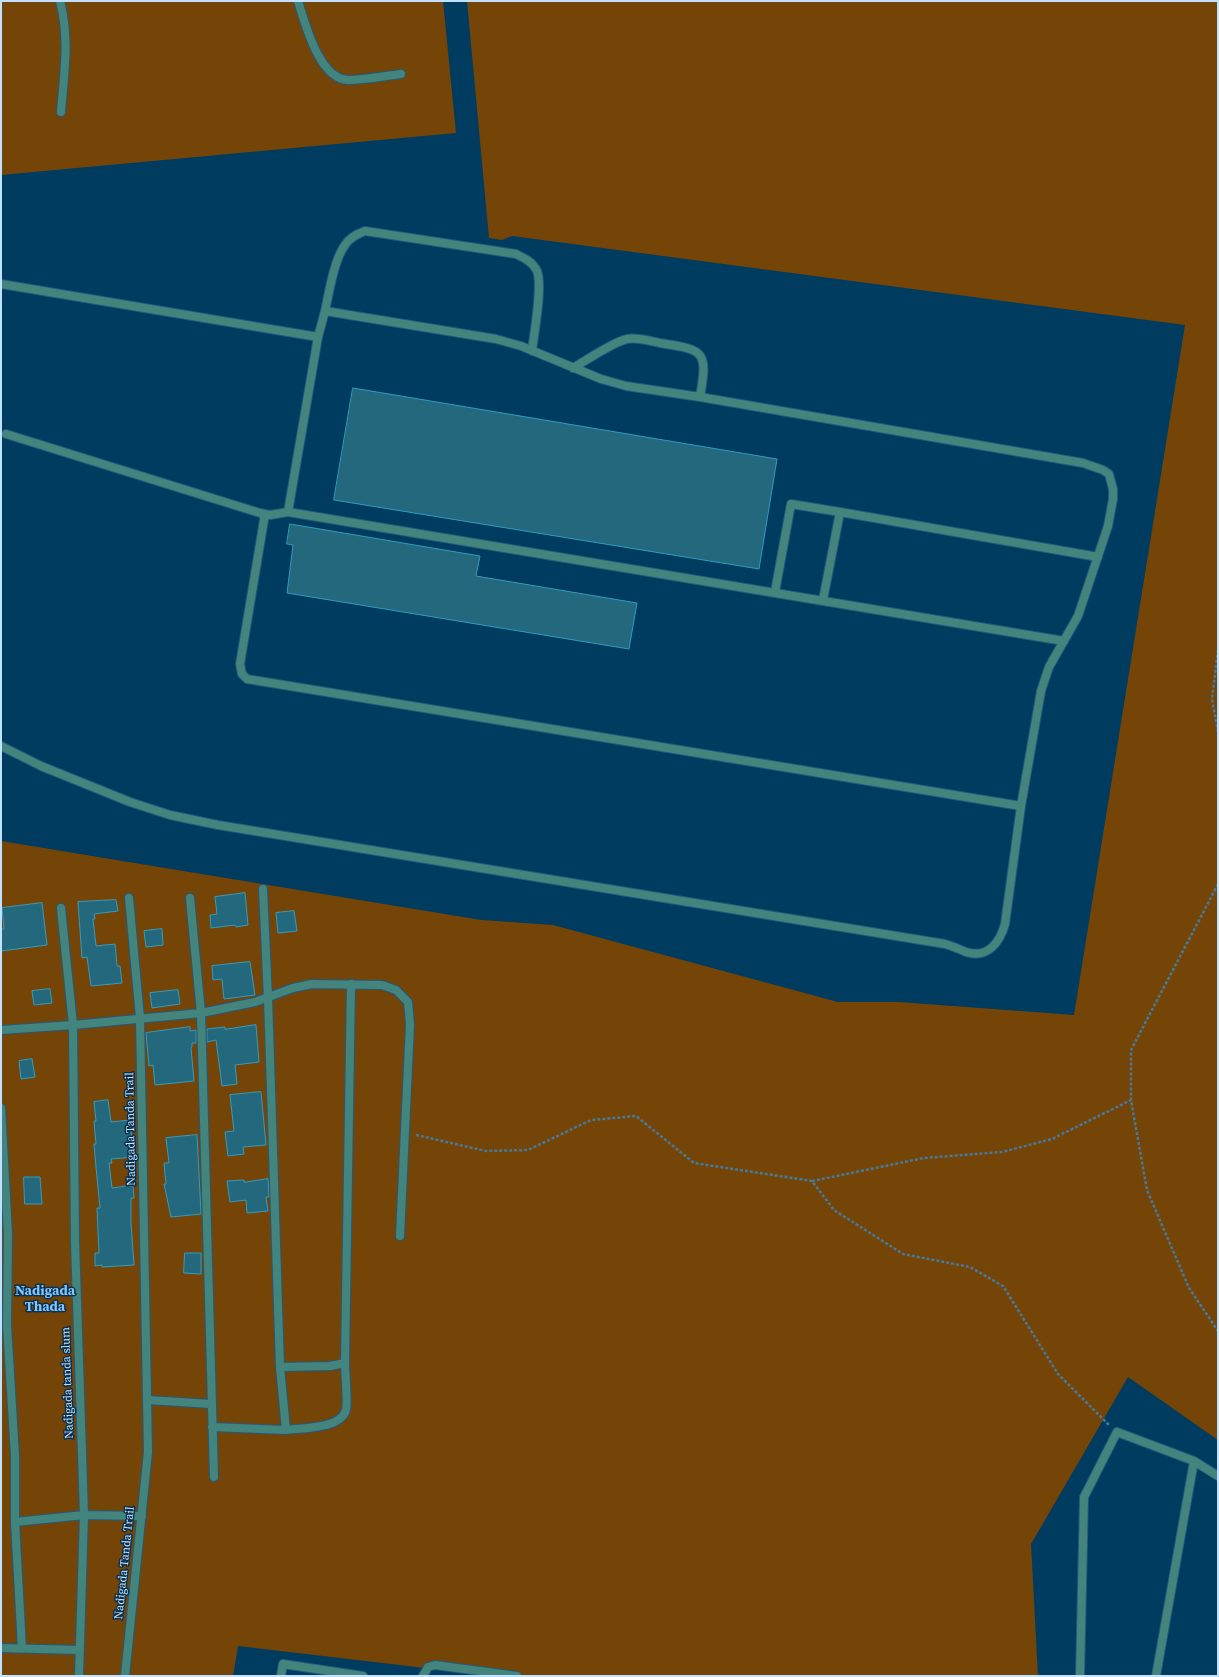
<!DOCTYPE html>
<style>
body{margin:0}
#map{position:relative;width:1219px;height:1677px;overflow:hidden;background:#003b60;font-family:"Source Serif 4",serif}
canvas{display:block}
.frame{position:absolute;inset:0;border:2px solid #c1e2ff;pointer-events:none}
</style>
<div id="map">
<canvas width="1219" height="1677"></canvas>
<div class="frame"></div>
</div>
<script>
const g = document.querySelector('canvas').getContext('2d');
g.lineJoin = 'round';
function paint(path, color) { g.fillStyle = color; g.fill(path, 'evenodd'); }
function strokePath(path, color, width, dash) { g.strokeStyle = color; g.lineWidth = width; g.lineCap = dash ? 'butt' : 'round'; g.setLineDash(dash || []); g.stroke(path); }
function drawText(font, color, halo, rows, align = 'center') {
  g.font = font + ' "Source Serif 4",serif'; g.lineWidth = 3; g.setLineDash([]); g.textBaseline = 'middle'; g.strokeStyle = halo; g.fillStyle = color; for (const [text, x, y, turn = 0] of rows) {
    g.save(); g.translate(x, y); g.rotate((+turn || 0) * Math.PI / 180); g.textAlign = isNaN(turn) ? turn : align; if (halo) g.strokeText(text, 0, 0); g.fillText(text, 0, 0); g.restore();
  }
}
const green = new Path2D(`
 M1,1H443L456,133L1,175Z
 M467,1H1218V1440L1128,1377L1031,1544L1038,1676H493L238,1646L233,1676H1V841L481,920L553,925L838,1002H899L1074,1015L1185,325L512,236L502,240L489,238Z`);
const building = new Path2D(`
 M353,388L777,459L759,569L334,500Z
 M290,524L480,556L476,576L637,603L629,649L287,593L293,545L287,544Z
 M245,893L248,925L236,927L235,925L211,928L210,915L217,914L215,897Z
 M116,900L118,911L94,914L95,919H93L96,946L115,944L117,966H120L122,983L91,986L87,957L82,958L78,902Z
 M42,903L47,945L1,951V929H4L2,908Z
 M294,911L297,931L278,933L276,913Z
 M162,929L163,945L146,947L144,931Z
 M250,962L255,995L224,999L222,979L213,980L212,966Z
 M50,989L52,1003L34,1005L32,991Z
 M178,990L180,1004L152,1008L150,993Z
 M256,1025L259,1062L235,1065L237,1084L222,1086L216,1040L207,1042V1029L225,1027V1029Z
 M190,1027V1031L196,1030V1043H192V1047L191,1048L194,1081L155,1085L153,1065L149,1066L146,1033Z
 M32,1059L35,1077L21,1079L19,1061Z
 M261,1092L266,1145L243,1147L244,1154L228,1156L225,1132L234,1131L230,1095Z
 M108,1100L111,1122L130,1120L134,1157L111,1159L112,1163H109L112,1188L133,1185L134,1198H131V1223L134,1265L102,1267V1265L95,1266V1253H99L97,1208H100L96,1167L94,1144H96L94,1121H96L94,1102Z
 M197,1135L201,1214L171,1217L164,1184H166L164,1163H169L166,1138Z
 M24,1177H40L42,1204H25Z
 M268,1179L269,1197H266L268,1211L247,1213L246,1200L230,1202L227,1181L244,1180V1182Z
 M185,1253H201V1274L184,1273Z`);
const path = new Path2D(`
 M1218,650L1212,699L1218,732
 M1218,884L1131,1050V1100L1147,1190L1189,1288L1218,1331
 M416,1135L486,1151L528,1150L591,1120L636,1116L694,1163L812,1181L834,1210L903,1254L970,1267L1003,1286L1058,1374L1109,1425
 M812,1181L924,1158L1002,1152L1052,1139L1131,1100`);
const service = new Path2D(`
 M60,1C70,40 64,73 61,112
 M298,1C305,23 319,79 348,80C365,80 384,76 401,74
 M1,284L318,337L325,311L496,339L521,346L601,379L626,386L700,397L1083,463L1103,470L1109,474L1113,489V499L1108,526L1078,616L1049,667L1041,691L1021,806L1005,924C1000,942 988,959 966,952C959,949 952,946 945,944L218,825L170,815L130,802L41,766L1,746
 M325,311C329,293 334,260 345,245C349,238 357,234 365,231L516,254C524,258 533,262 537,271C543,286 534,333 532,351
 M573,368C585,361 615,341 627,339C637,337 650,341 660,343C705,350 708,351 700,397
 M6,434L260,513L270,515L288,512L1064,641
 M288,512L318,337
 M265,514L240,664L242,674L247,679L1021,806
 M775,592L791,504L840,512
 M823,600L840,512L1098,557`);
const minor = new Path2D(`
 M190,898L201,1013L214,1477
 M61,908L73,1025L75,1241L84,1515L79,1676
 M1,1030L73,1025L201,1013L255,1002L293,988L312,984L382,985L396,990L408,1002L410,1024L400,1236
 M1,1108L8,1234L7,1325L15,1456V1522L84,1515L142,1516
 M280,1367L330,1366L345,1363L351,984
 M148,1400L211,1404
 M212,1427L286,1430L280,1367L268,998L263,889
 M286,1430C301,1428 341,1429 346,1410C348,1402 345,1373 345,1363
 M15,1522L22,1648
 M1,1648L80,1650
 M125,1676L148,1452L140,1018L129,898
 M281,1676L283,1664L363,1676
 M423,1676L428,1667L435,1665L517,1676
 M1080,1676L1084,1497L1117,1432L1194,1461L1218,1476
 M1156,1676L1194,1461`);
const streetNames = [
 ["Nadigada Tanda Trail",131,1129,-91],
 ["Nadigada tanda slum",68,1383,-92],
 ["Nadigada Tanda Trail",125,1563,-84]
];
const quarterNames = [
 ["Nadigada",45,1291],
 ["Thada",45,1307]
];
paint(green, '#754508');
paint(building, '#24687e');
strokePath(building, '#329cbf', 1);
strokePath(service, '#23597d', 10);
strokePath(minor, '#23597d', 10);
strokePath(path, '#47799b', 2.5, [3, 2]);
strokePath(service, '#43857d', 8);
strokePath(minor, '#43857d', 8);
drawText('12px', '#c1e2ff', '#0b304b', streetNames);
drawText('bold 14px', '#81c6fe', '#0b304b', quarterNames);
</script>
